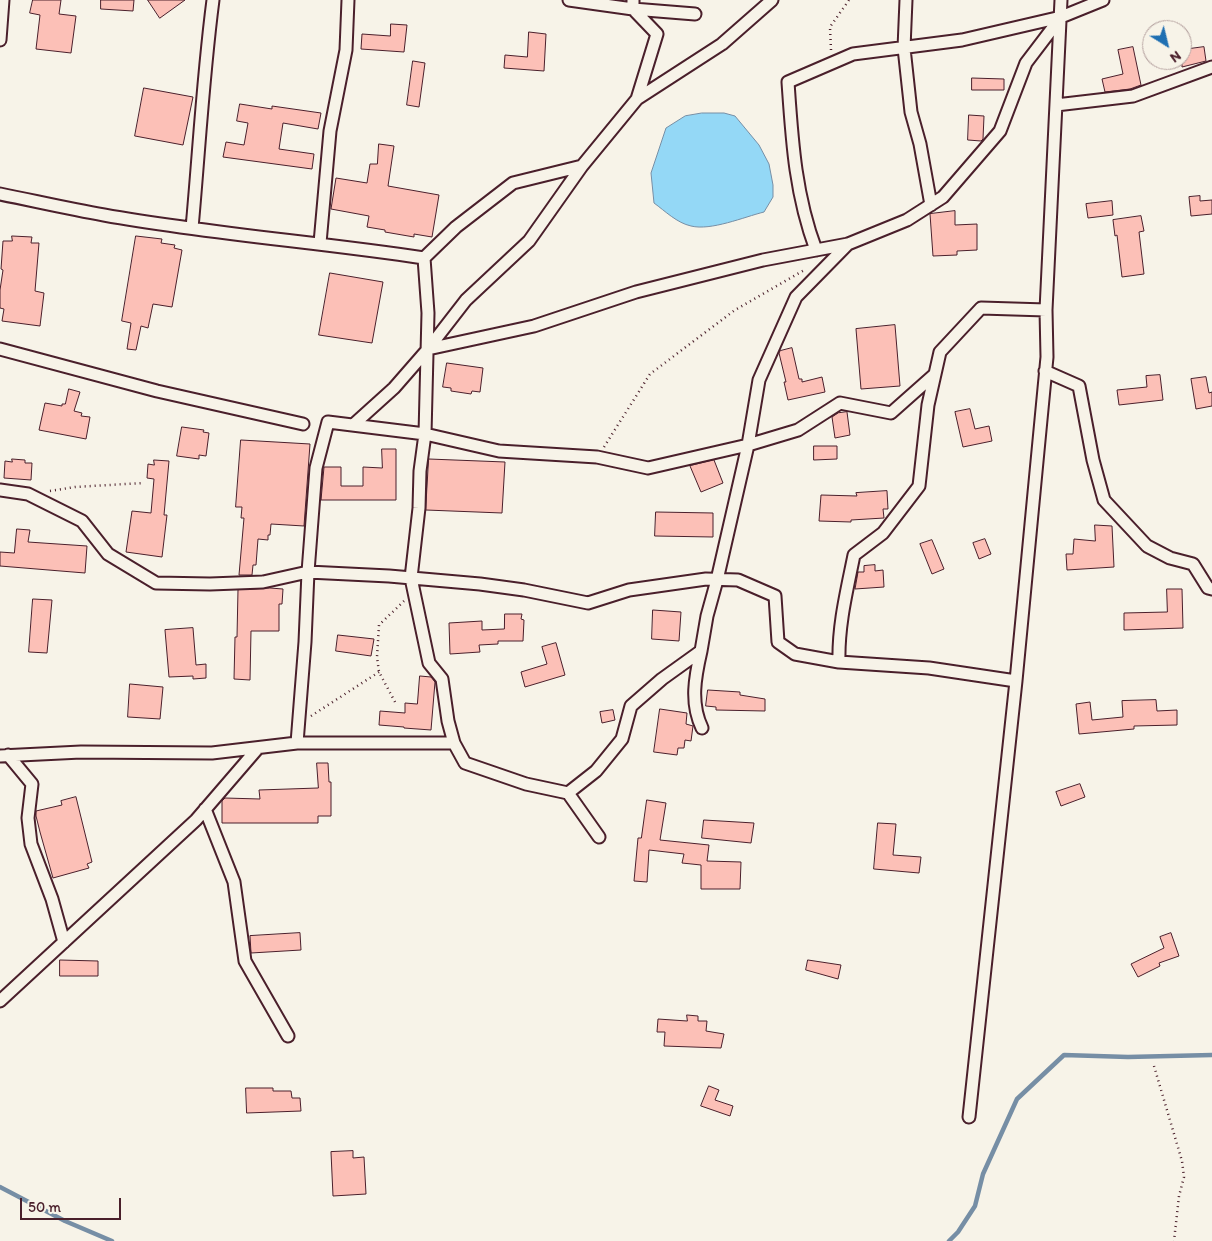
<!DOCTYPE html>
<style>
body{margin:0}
#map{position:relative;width:1212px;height:1241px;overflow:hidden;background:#f7f3e8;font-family:Itim,sans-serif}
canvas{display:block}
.north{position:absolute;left:1142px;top:20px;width:50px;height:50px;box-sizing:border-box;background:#f7f3e8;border:1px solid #b29e9c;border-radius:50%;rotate:144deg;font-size:14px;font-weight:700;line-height:20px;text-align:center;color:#4a1f2b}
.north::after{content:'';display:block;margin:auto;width:18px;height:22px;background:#1f6fb2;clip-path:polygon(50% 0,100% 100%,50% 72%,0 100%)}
.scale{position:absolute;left:20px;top:1198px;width:101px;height:22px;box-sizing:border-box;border:2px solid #4a1f2b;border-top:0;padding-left:6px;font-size:15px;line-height:18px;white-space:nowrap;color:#4a1f2b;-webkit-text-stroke:4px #f7f3e8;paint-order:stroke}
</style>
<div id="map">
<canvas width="1212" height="1241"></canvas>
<div class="north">N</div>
<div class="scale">50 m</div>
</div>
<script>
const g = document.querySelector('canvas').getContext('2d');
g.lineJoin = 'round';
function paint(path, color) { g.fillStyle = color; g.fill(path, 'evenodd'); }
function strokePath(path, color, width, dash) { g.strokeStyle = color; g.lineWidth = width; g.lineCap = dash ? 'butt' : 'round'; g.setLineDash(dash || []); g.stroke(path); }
const water = new Path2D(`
 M702,113H724L735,116L759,145L769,164L773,185V197L764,212C744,217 711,231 691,226C677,223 665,211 654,203L651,173L666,128L685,116Z`);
const stream = new Path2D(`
 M0,1187L65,1221L112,1241
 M949,1241L958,1232L975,1206L983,1174L1017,1099L1064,1055L1128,1057L1212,1055`);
const building = new Path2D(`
 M33,0H61L59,14L76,16L71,53L36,49L40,15L30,13Z
 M101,0H134L133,11L101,9Z
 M148,0H185L160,18Z
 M391,24L407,25L404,52L361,49L362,34L390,36Z
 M529,32L546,34L544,71L504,68L505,55L527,57Z
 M1133,47L1141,85L1130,89L1105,92L1102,79L1123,74L1118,50Z
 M1204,47L1206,61L1182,67V50Z
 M413,61L425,63L419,107L407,105Z
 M972,78L1004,79V90H972Z
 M144,88L193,97L183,145L135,136Z
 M240,104L272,109V106L321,113L318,129L283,123L279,149L314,154L312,169L223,157L226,142L244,145L248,123L237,121Z
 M969,115L984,116L983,139L981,141L968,140Z
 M379,144L394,146L388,186L439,195L432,237L414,234V237L385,232V230L367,227L369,216L331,209L336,178L367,183L370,164H377Z
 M1200,196V201L1212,200V214L1191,216L1189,197Z
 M1112,201L1113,215L1088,218L1086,204Z
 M955,211V225L977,224V250L957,251V255L933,256L930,214Z
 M1141,216L1144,231L1139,232L1144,274L1122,277L1117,235L1115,236L1113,220Z
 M12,236L32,237L31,243H39L35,291L44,293L40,326L2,321L4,309L0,308V290L3,270L1,269L3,241H12Z
 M136,236L162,239L161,243L175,245L174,248L182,250L172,307L153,304L148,328L141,326L136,350L127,349L131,323L122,321Z
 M330,273L383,282L372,343L319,335Z
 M895,325L900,386L861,389L856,329Z
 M792,348L799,379H802V382L822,377L825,392L788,400L784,382H786L779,353L780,351Z
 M447,363L483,368L480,392L472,391L471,394L451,391V388L443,387Z
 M1160,375L1163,400L1119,405L1117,390L1147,387L1146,376Z
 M1206,377L1209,393L1212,392V406L1196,409L1191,379Z
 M69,389L80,392L74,411L82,413L81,416L90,417L86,439L39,430L45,403L62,406V404H65Z
 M970,409L975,429L989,426L992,441L963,447L955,412Z
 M847,412L850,435L835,438L832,417L838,413Z
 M182,427L204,430L203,432L209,433L206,456L199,455V459L177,456Z
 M241,440L310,444L304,526L271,524L270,535H268V540L258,539L256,565H253L252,575H239L244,518H241L242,507H236Z
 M814,446H837V459L814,460Z
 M382,449H396V500H321L324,467H341V486H363V467L382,468Z
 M12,459L25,460V463H32L31,480L4,478L5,461L12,462Z
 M429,459L505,462L502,513L426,510Z
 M154,460L169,461L164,515H167L162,557L126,552L132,511L151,513L154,479L147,478L148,464L154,465Z
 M714,460L723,483L701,492L690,466Z
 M887,491L888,509H883L884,518L851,520V522L819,521L821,495L857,496L856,493Z
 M656,512L713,513V537L655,536Z
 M1095,525L1112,526L1114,567L1067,570L1066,554H1073L1074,539L1095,541Z
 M17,529L30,530L28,542L87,546L85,573L0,566V552L14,553Z
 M985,539L991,554L979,559L973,543Z
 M932,540L944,569L932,574L920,544Z
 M875,565V571L883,570L884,587L855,589L858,572H864V566Z
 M270,588L283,589L282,604H279V631H251L250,680L234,679L235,637H237L238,590Z
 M1167,589H1182L1183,628L1124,630V613L1167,612Z
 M33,599L52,600L47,653L29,652Z
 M653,610L681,612L679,641L652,639Z
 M505,614H522L521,619L524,620L523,641H498V644L479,645L480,652L450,654L449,623L482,621V630L504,629Z
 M193,628L196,665L206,664V678L193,679V676L169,677L165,630Z
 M338,635L374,639L371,656L336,651Z
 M556,643L565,675L525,687L521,672L547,664L542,647Z
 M420,676L431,677L435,682L431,730L404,728V727L379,725L380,711L405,713V703L417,704Z
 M130,684L163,687L160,719L128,717Z
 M708,690L740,692V695L765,699V711L716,710V707L706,706Z
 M1156,700L1157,711L1177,710V725L1134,726V729L1079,734L1076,704L1090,702L1092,720L1123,717L1122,701Z
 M660,709L687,713L686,724L693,726L691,741L685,740L684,748H678L677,755L654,752Z
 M613,710L615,720L602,723L600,712Z
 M317,763H328L329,782H331V816H318V823H222V801L225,798L260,799L259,790L318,788Z
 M1080,784L1085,797L1061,806L1056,792Z
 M76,797L92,862L87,864L89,868L53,878L40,832L36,816V811L62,805L61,801Z
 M647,800L666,803L660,840L709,845L707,861L741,862L740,889H701V865L682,863L684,854L649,850L647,882L634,881L638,838H641Z
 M704,820L754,823L751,843L702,838Z
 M878,823L896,824L893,855L921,857L919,873L874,869Z
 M300,933L301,950L251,953L250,936Z
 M1171,933L1179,956L1159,963L1160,966L1138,977L1131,964L1164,948L1160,937Z
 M60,960L98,961V976H60Z
 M808,960L841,965L838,979L806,970Z
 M687,1015L698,1016V1021H707L706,1031L724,1034L721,1048L664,1046L665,1032H657L658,1019L687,1021Z
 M709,1086L719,1090L715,1100L733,1106L730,1116L701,1106Z
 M246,1088H273V1091H291L292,1098H300L301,1111L247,1113Z
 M353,1151V1158L364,1157L366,1194L333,1196L331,1152Z`);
const path = new Path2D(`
 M831,50L830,27L849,0
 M604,447L650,374L735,310L806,269
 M50,491L75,487L143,483
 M395,702L379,672L377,657L379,625L404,601
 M311,716L379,672
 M1154,1066L1182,1161L1184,1177L1179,1196L1174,1241`);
const minor = new Path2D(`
 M569,0L633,9L695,14
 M633,0V9L657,34L637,99L582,166L529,241L466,300L428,349L534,326L636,292L763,260L848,244
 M906,0L904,48L911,112L920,144L931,205
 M0,40L3,0
 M637,99L722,44L772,0
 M1056,105L1133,96L1212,67
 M0,194C35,201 69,209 104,215C210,234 318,242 424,258L428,313L425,434L420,471L419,508L411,578L429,663L442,679L448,721L454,743
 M192,228C199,152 203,76 213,0
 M320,243L330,131L346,50L348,0
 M816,250C795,194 792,140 788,82L853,54L962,40L1061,17L1103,0
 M424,258L456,227L513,183L582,166
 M0,349L157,391L303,424
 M1045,371L1079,386L1093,460L1104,500L1147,546L1170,558L1193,564L1208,588L1212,589
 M353,425L394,388L428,349
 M0,490L28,494L82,521L108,554L156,583L210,584L263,582L308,572L389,576L480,584L524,590L588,603L629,590L706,579L738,580L775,596L778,642L795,654L839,662L929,668L1016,681
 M701,651C695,677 690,703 702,728
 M839,662C838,625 847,590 854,555L883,533L919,486L928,405L940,352L981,308L1046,310
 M297,743L305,642L308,572L316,468L328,422L425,434L499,451L597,457L648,468L748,445L759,380L796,297L848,244L907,220L943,197L1000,131L1026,63L1061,17
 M8,755L32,784L28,818L31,844L52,899L64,942
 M0,756L81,752L212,753L297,743H454L465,763L526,784L568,793L599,837
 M568,793L596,771L622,739L631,706L662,679L701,651L707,616L717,580L748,445L798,430L840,403L891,413L935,374
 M205,809L234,882L245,961L288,1036
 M0,1001L196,820L258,748
 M969,1117L1016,681L1047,357L1046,310L1061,0`);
paint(water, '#94d8f6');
strokePath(water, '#768ea5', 1);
strokePath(stream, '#768ea5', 4.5);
paint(building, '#fcc0b7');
strokePath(building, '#4a1f2b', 1);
strokePath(minor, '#4a1f2b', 15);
strokePath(path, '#4a1f2b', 2.5, [1, 4]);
strokePath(minor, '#f7f3e8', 11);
</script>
